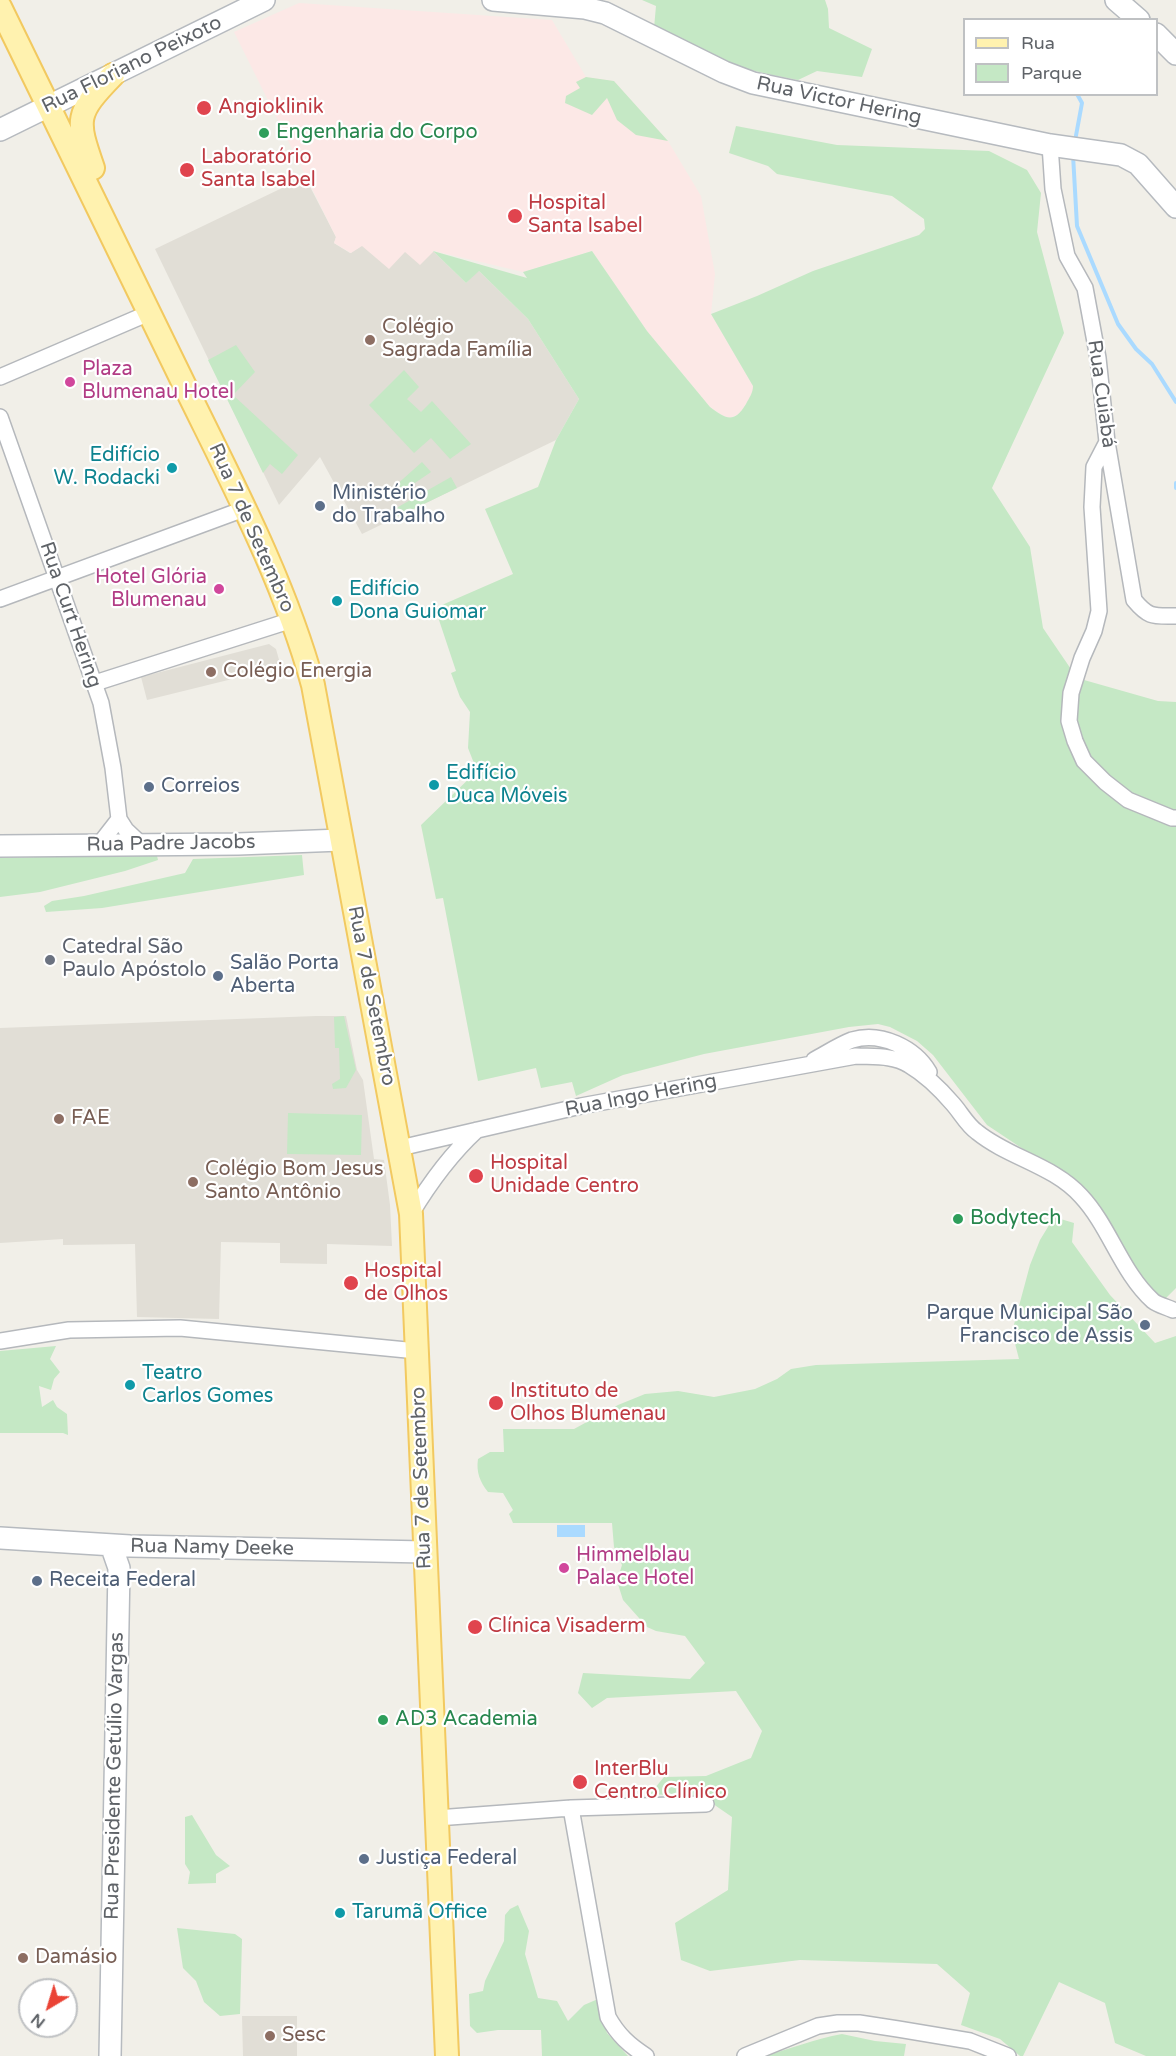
<!DOCTYPE html>
<meta charset="utf-8">
<style>
body{margin:0}
#map{position:relative;width:1176px;height:2056px;overflow:hidden;background:#f1efe8;font-family:"Varela Round",sans-serif}
canvas{display:block}
.legend{position:absolute;left:963px;top:18px;width:195px;height:78px;box-sizing:border-box;background:#fff;border:2px solid #bfc1c3;margin:0;padding:8px 10px;list-style:none;font-size:18px;color:#5f6368}
.legend li{display:flex;align-items:center;gap:12px;height:30px}
.legend b{width:30px;border:2px solid #bfc1c3}
.north{position:absolute;left:18px;top:1978px;width:60px;height:60px;box-sizing:border-box;background:#fff;border:2px solid #bfc1c3;border-radius:50%;rotate:218deg;font-size:16px;font-weight:700;line-height:24px;text-align:center;color:#5f6368}
.north::after{content:'';display:block;margin:auto;width:21px;height:27px;background:#ea4335;clip-path:polygon(50% 0,100% 100%,50% 72%,0 100%)}
</style>
<div id="map">
<canvas width="1176" height="2056"></canvas>
<ul class="legend">
<li><b style="height:8px;background:#fff2af"></b>Rua</li>
<li><b style="height:16px;background:#c5e8c5"></b>Parque</li>
</ul>
<div class="north">N</div>
</div>
<script>
const g = document.querySelector('canvas').getContext('2d');
g.lineJoin = 'round';
function paint(path, color) { g.fillStyle = color; g.fill(path, 'evenodd'); }
function strokePath(path, color, width, dash) { g.strokeStyle = color; g.lineWidth = width; g.lineCap = dash ? 'butt' : 'round'; g.setLineDash(dash || []); g.stroke(path); }
function drawText(font, color, halo, rows, align = 'center') {
  g.font = font + ' "Varela Round",sans-serif'; g.lineWidth = 4.5; g.setLineDash([]); g.textBaseline = 'middle'; g.strokeStyle = halo; g.fillStyle = color; for (const [text, x, y, turn = 0] of rows) {
    g.save(); g.translate(x, y); g.rotate((+turn || 0) * Math.PI / 180); g.textAlign = isNaN(turn) ? turn : align; if (halo) g.strokeText(text, 0, 0); g.fillText(text, 0, 0); g.restore();
  }
}
const education = new Path2D(`
 M305,177L336,237L334,243L350,253L362,245L405,252L433,251L466,283L478,270L528,319L579,399L556,440L362,534L320,457L279,505L155,249Z
 M269,644L276,649L281,667L147,700L141,677Z
 M316,1016H346L357,1070L363,1080L374,1159L384,1160L390,1205L392,1246L327,1244V1264L280,1263V1243L221,1242L219,1319L137,1317L135,1244L63,1245V1239L0,1243V1028Z
 M242,2016H297V2056H243Z`);
const medical = new Path2D(`
 M299,3L552,20L586,77L614,81L668,141L701,196L715,274L711,314L753,386V392L740,414L729,418L722,415L710,407L647,331L592,251L523,272L434,251L420,265L405,252L389,269L362,246L351,253L334,243L336,237L234,32Z`);
const green = new Path2D(`
 M642,0H825L828,9L829,28L872,49L862,77L817,71L798,80L772,75L717,62L654,28L656,6Z
 M586,77L614,81L668,141L636,135L617,120L607,98L592,115L565,103L566,96L580,88L576,82Z
 M736,126L837,145L989,151L1027,170L1041,193L1037,232L1064,333L992,488L1030,547L1043,628L1077,678L1158,701L1176,702V1288L1164,1300L1144,1282L1104,1213L1087,1190L1049,1162L1029,1153L987,1125L933,1055L917,1041L890,1027L878,1024L849,1027L704,1054L623,1075L576,1096L572,1082L541,1088L536,1068L478,1081L443,898L436,899L421,825L477,771L468,748L470,712L460,697L451,673L456,671L435,608L513,574L485,509L538,487L556,440L579,399L528,319L479,271L466,283L433,251L527,278L523,272L592,251L647,331L710,407C726,419 734,424 746,404C749,398 753,393 753,386L711,314L757,296L813,271L919,235L925,229L924,219L892,196L777,174L768,166L729,153Z
 M236,345L255,372L233,395L298,455L282,474L270,464L263,473L208,360Z
 M404,370L419,387L407,399L421,412L432,401L471,444L450,459L431,438L414,453L369,405Z
 M422,462L431,472L390,500L385,495Z
 M451,477L457,488L399,516L392,513L391,511Z
 M148,854L157,856L158,860L125,871L40,892L0,897V858Z
 M302,855L304,875L102,908L46,912L44,906L52,901L84,896L185,873L193,859Z
 M344,1016L356,1070L346,1088L333,1089L332,1084L340,1079L339,1048H335L334,1017Z
 M288,1113L362,1115L361,1155L287,1154Z
 M1054,1217L1074,1223L1072,1242L1110,1295L1155,1343L1176,1336V2056H1146L1115,2043L1105,2003L1059,1982L1023,2056H1020L1000,2039L961,2025L970,1993L937,1964L800,1960L710,1971L681,1960L675,1923L728,1890L732,1817L703,1797L650,1794L664,1777L706,1776L751,1758L762,1731L736,1691L607,1698L592,1708L578,1693L583,1673L690,1679L705,1663L685,1636L656,1631L647,1627L623,1600L617,1581L622,1565L614,1547L612,1523H513L509,1514L513,1510L503,1493L488,1492C480,1482 476,1472 478,1459L490,1452H504L503,1429H574L618,1405L645,1394L678,1391L714,1397L755,1389L777,1379L791,1369L816,1365L1019,1359L1012,1332L1030,1265L1040,1240Z
 M56,1346L50,1359L60,1372L54,1379L51,1390L39,1386L42,1407L53,1400L57,1407L67,1414L68,1435L63,1433H0V1351Z
 M192,1815L216,1855L230,1866L216,1874V1883L188,1884L190,1872L185,1864V1817Z
 M518,1905L529,1931L525,1954L538,1998L557,2001L568,2021L584,2005L598,1999L607,2033L628,2056H542L541,2030H498L477,2033L470,2026L469,1994L483,1991L485,1981L504,1941L505,1915L510,1909Z
 M177,1928L235,1934L242,1939L240,2014L220,2016L204,2002L196,1981L183,1968Z
 M842,2034L875,2041L906,2044L904,2056H764C790,2049 815,2039 842,2034Z`);
const water = new Path2D(`
 M557,1525H585V1537H557Z`);
const stream = new Path2D(`
 M1075,141L1082,103L1077,94
 M1073,155L1077,226L1118,324L1136,349L1152,364L1176,402
 M1176,483V488`);
const street = new Path2D(`
 M1050,145L1053,189L1067,256L1085,288L1098,358L1107,442L1134,600C1149,618 1153,616 1176,616
 M0,377L149,313
 M0,417L101,703L113,768L119,819L126,830L142,845
 M1107,442L1094,467L1092,507L1099,611L1094,631L1082,658L1071,693L1069,721L1075,741L1084,761L1105,782L1128,800L1172,818H1176
 M0,599L244,509
 M95,683L292,620
 M98,846L119,819
 M814,1060C827,1053 839,1045 852,1040C881,1031 915,1048 929,1072
 M400,1148L581,1106L856,1056C874,1057 893,1055 909,1065C926,1075 941,1090 953,1104C961,1113 967,1125 977,1132C1009,1158 1053,1165 1081,1196C1110,1227 1121,1272 1153,1301C1158,1305 1167,1307 1173,1310
 M411,1214C429,1184 451,1154 477,1130
 M0,1341L69,1330L180,1328L417,1351
 M571,1808L608,2017C618,2035 629,2045 646,2056
 M437,1818L571,1808L706,1804
 M745,2056L818,2026L838,2023H859L898,2029L970,2041L1008,2056`);
const secondary = new Path2D(`
 M493,0L585,8L605,13L724,72L753,83L1050,145L1121,155L1138,164L1176,207
 M1116,0L1139,20
 M1156,34L1176,54
 M0,130L264,0
 M0,846L238,844L341,840
 M0,1538L130,1546L425,1552
 M110,2056L119,1568L111,1545`);
const primary = new Path2D(`
 M0,7C60,129 119,252 179,374C228,475 283,576 313,685L411,1214L447,2056
 M93,168C76,119 75,114 113,75`);
const markers = [
 [204,108,8,"#e0444e"],
 [264,133,6,"#2e9e5b"],
 [187,170,8,"#e0444e"],
 [515,216,8,"#e0444e"],
 [370,340,6,"#8d6e63"],
 [70,382,6,"#d1479c"],
 [172,468,6,"#0f9aa8"],
 [320,506,6,"#5c6f8a"],
 [219,589,6,"#d1479c"],
 [337,601,6,"#0f9aa8"],
 [211,672,6,"#8d6e63"],
 [434,785,6,"#0f9aa8"],
 [149,787,6,"#5c6f8a"],
 [50,960,6,"#6b7280"],
 [218,976,6,"#5c6f8a"],
 [59,1119,6,"#8d6e63"],
 [476,1176,8,"#e0444e"],
 [193,1182,6,"#8d6e63"],
 [958,1219,6,"#2e9e5b"],
 [351,1283,8,"#e0444e"],
 [1145,1325,6,"#5c6f8a"],
 [130,1385,6,"#0f9aa8"],
 [496,1403,8,"#e0444e"],
 [564,1568,6,"#d1479c"],
 [37,1581,6,"#5c6f8a"],
 [475,1627,8,"#e0444e"],
 [383,1720,6,"#2e9e5b"],
 [580,1782,8,"#e0444e"],
 [364,1859,6,"#5c6f8a"],
 [340,1913,6,"#0f9aa8"],
 [23,1958,6,"#8d6e63"],
 [270,2036,6,"#8d6e63"]
];
const streetNames = [
 ["Rua Floriano Peixoto",132,65,-26],
 ["Rua Victor Hering",839,101,12],
 ["Rua Cuiabá",1101,394,82],
 ["Rua 7 de Setembro",251,528,66],
 ["Rua Curt Hering",70,615,71],
 ["Rua Padre Jacobs",171,844,-1],
 ["Rua 7 de Setembro",371,996,79],
 ["Rua Ingo Hering",641,1096,-11],
 ["Rua 7 de Setembro",422,1478,-92],
 ["Rua Namy Deeke",212,1548,1],
 ["Rua Presidente Getúlio Vargas",115,1776,-89]
];
const healthNames = [
 ["Angioklinik",218,108],
 ["Laboratório",201,158],
 ["Santa Isabel",201,181],
 ["Hospital",528,204],
 ["Santa Isabel",528,227],
 ["Hospital",490,1164],
 ["Unidade Centro",490,1187],
 ["Hospital",364,1272],
 ["de Olhos",364,1295],
 ["Instituto de",510,1392],
 ["Olhos Blumenau",510,1415],
 ["Clínica Visaderm",488,1627],
 ["InterBlu",594,1770],
 ["Centro Clínico",594,1793]
];
const leisureNames = [
 ["Engenharia do Corpo",276,133],
 ["Bodytech",970,1219],
 ["AD3 Academia",395,1720]
];
const educationNames = [
 ["Colégio",382,328],
 ["Sagrada Família",382,351],
 ["Colégio Energia",223,672],
 ["FAE",71,1119],
 ["Colégio Bom Jesus",205,1170],
 ["Santo Antônio",205,1193],
 ["Damásio",35,1958],
 ["Sesc",282,2036]
];
const hotelNames = [
 ["Plaza",82,370],
 ["Blumenau Hotel",82,393],
 ["Hotel Glória",207,578,"right"],
 ["Blumenau",207,601,"right"],
 ["Himmelblau",576,1556],
 ["Palace Hotel",576,1579]
];
const cultureNames = [
 ["Edifício",160,456,"right"],
 ["W. Rodacki",160,479,"right"],
 ["Edifício",349,590],
 ["Dona Guiomar",349,613],
 ["Edifício",446,774],
 ["Duca Móveis",446,797],
 ["Teatro",142,1374],
 ["Carlos Gomes",142,1397],
 ["Tarumã Office",352,1913]
];
const serviceNames = [
 ["Ministério",332,494],
 ["do Trabalho",332,517],
 ["Correios",161,787],
 ["Salão Porta",230,964],
 ["Aberta",230,987],
 ["Parque Municipal São",1133,1314,"right"],
 ["Francisco de Assis",1133,1337,"right"],
 ["Receita Federal",49,1581],
 ["Justiça Federal",376,1859]
];
const worshipNames = [
 ["Catedral São",62,948],
 ["Paulo Apóstolo",62,971]
];
paint(education, '#e1ded6');
paint(medical, '#fce8e6');
paint(green, '#c5e8c5');
paint(water, '#aadaff');
strokePath(stream, '#aadaff', 4);
strokePath(street, '#b5b8bc', 18);
strokePath(secondary, '#b6babf', 24);
strokePath(primary, '#f2c960', 26);
strokePath(street, '#fff', 15);
strokePath(secondary, '#fff', 21);
strokePath(primary, '#fff2af', 22);
for (const [x, y, r, color] of markers) { const dot = new Path2D(); dot.arc(x, y, r, 0, 2 * Math.PI); g.fillStyle = color; g.fill(dot); strokePath(dot, '#fff', 2); }
drawText('20px', '#5f6368', '#fff', streetNames);
drawText('20px', '#be3a42', '#fff', healthNames, 'left');
drawText('20px', '#27864d', '#fff', leisureNames, 'left');
drawText('20px', '#785e54', '#fff', educationNames, 'left');
drawText('20px', '#b23c85', '#fff', hotelNames, 'left');
drawText('20px', '#0d838f', '#fff', cultureNames, 'left');
drawText('20px', '#4e5e75', '#fff', serviceNames, 'left');
drawText('20px', '#5b616d', '#fff', worshipNames, 'left');
</script>
